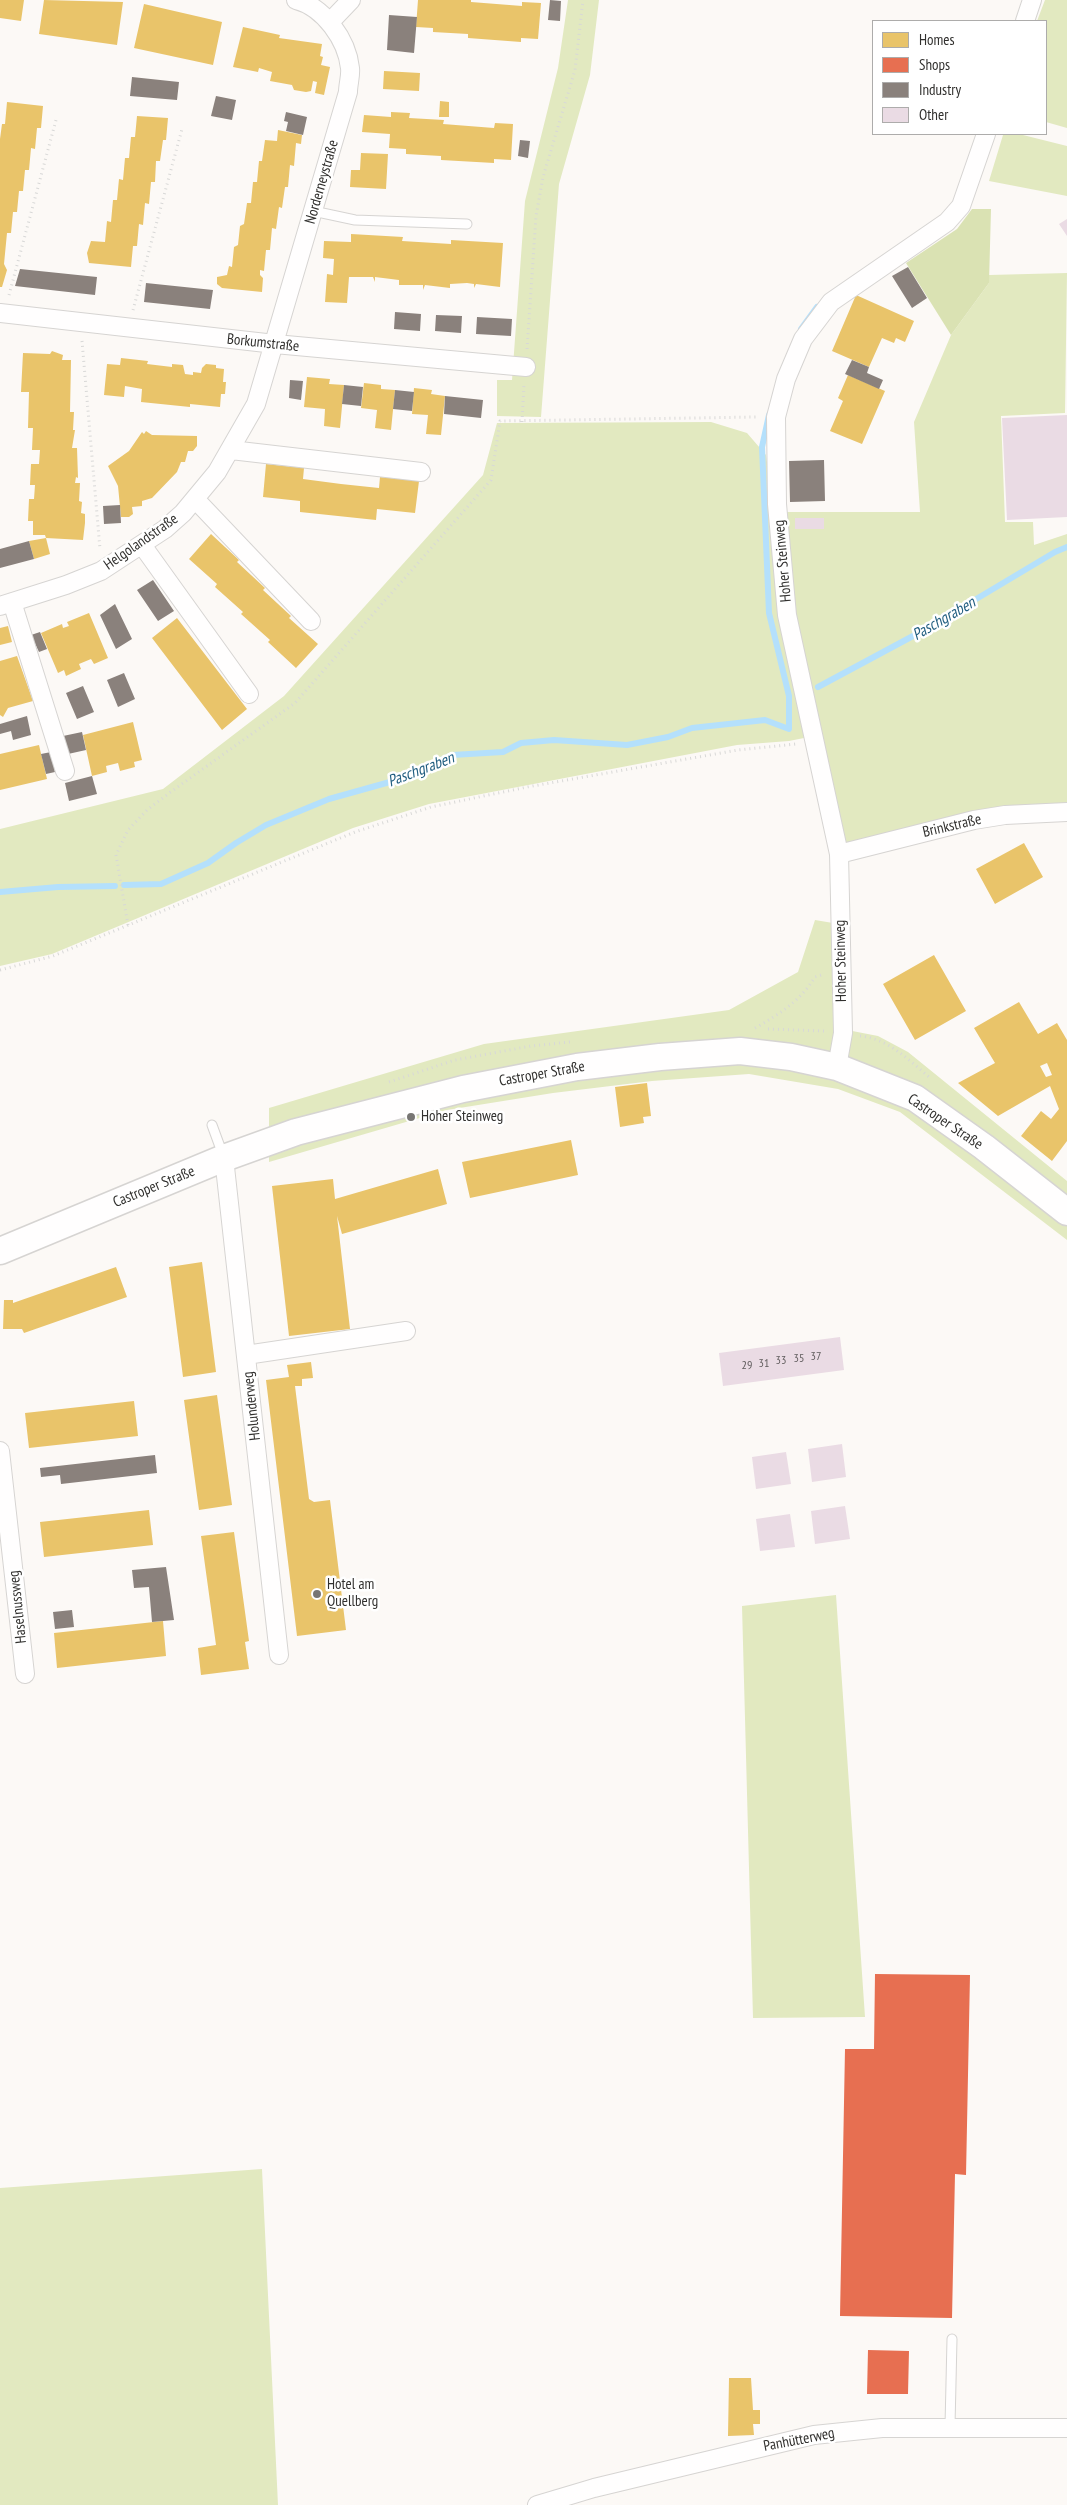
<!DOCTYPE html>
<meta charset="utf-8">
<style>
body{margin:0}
#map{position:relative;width:1067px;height:2505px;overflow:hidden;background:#fcf9f6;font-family:"PT Sans Narrow",sans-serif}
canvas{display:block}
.legend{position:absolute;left:872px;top:20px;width:175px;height:115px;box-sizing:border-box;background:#fff;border:1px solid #adacab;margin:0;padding:6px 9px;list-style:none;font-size:15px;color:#31302e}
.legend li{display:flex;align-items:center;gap:10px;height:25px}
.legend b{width:25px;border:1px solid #adacab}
</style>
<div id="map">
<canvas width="1067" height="2505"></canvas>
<ul class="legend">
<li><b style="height:14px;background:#e9c46a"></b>Homes</li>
<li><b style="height:14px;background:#e76f51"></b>Shops</li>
<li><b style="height:14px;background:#8a817c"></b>Industry</li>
<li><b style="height:14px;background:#eadbe4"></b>Other</li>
</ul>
</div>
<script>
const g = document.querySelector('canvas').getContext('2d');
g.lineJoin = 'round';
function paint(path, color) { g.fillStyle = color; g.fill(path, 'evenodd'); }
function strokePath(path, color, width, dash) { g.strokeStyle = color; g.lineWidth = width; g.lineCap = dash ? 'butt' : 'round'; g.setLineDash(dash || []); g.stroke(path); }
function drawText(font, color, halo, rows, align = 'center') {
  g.font = font + ' "PT Sans Narrow",sans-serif'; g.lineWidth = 5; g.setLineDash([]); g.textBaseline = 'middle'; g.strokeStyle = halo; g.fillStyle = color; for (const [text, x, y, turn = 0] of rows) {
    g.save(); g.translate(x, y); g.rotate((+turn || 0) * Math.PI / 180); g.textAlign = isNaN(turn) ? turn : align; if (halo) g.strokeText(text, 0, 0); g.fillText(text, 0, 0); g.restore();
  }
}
const green = new Path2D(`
 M568,0H599L590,75L559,184L541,417L497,416V380H512L525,201L558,68Z
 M1045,0H1067V128L1046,122V21H1037Z
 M1007,134H1019L1067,146V196L989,181L1003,135Z
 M1067,273L1065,413L1001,416L1005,522H1033L1034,545L1067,534V807L841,851L791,615L781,512H920L914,422L951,335L989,283V275Z
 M711,422L747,433L766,455L809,737L789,741L737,745L429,804L353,828L52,954L0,966V829L163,789L284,696L483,475L497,423Z
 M815,920L839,924L842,1029L878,1036L908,1052L1067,1181V1240L900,1112L838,1089L749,1074L652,1081L553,1093L447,1110L269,1162V1108L484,1044L729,1010L798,972Z
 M836,1595L865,2017L753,2018L742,1606Z
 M262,2169L278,2505H0V2188Z`);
const forest = new Path2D(`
 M972,209H991L989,283L951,335L906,263L957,229Z`);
const homes = new Path2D(`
 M0,0H24L21,21L0,18Z
 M44,0L123,2L117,45L39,34Z
 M418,0H471V2L522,6V2L541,3L538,39L521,38V42L468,38V34L433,32V28L416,27Z
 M144,4L222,22L213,65L134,48Z
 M243,27L280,35L279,38L322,44L320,56L323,57L321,65L330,67L324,95L315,93L317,82L313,81L311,91L306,92L294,90L292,85L270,81L272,72L259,68L258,72L233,67Z
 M384,71L420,73L419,91L383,89Z
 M440,101L449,102V117H439Z
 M7,102L43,106L41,128H37L35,149L31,148L29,170H25L23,191H19L17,212H13L11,233H7L4,264L7,270L2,287H0V139L2,124H5Z
 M391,112L410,113L409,118L444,120L443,124L494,128L495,123L513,124L511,160L494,159V163L441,160V156L406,154V149L389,148L390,134L362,132L364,115L391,117Z
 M137,116L168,118L166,140H163L160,161H156L155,182H151L149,204L145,203L143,225L139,224L137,246H133L131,267L89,263L87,253L91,241L105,242L107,221L111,222L113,200H117L119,179L123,180L125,158H129L131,137H135Z
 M278,130L302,135L301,144L296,143L294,166L290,165L288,187H285L282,208L279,207L276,229L272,228L270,250H266L264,271L260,270V275L263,278L262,292L222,288L217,284V277L227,275L229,266L232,267L234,247L238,245L240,226L244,224L247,203H251L253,182H257L259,161H262L265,140L277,141Z
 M361,153L388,154L386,189L350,187L351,170H360Z
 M351,234L403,237L402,241L451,244V240L503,243L500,287L476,284L474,288V284L467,283L450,284V288L425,285L423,290V285H399V280L375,277V282L373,277H349L347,303L325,302L327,274L333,275L334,259L323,258L324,241L351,242Z
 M856,295L914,321L905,342L896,338L894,343L882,338L869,367L832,351Z
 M52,351L63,355L62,360H71L70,412H74L73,430H75L72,448H77L78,478L76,477L75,483H80L79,501L82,502L81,513L85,514V523L83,540L46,538L50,554L34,559L29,541L46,538L45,535H33V521H28L29,499H34L35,485H30L31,464H39L40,450H32L33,428H28L29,392H21L23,353L50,354Z
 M121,358L148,361L147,364L172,367V364L183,365L185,374L193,375V372L201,373L202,368L206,364L216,365V368L224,369L223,382H226L225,394H221L220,407L190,404V407L141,402L142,389L125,386L124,397L104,395L107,364L120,365Z
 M848,375L885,391L862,444L830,431L843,401L838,398Z
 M307,377L330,379L329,384L344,385L340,428L324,426L325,409L304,407Z
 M364,383L381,385V389L395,390L391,430L375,428L377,410L361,408Z
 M414,388L432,390L431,394L445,396L441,435L426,434L428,415L412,414Z
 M146,431L152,435L197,436V446L193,451H188L185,462H181L177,472L152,498L142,501V506L132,507L133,514L129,517H121L118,486L108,466L129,451L142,432L144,434Z
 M266,464L304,468L303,479L341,484L379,488L380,477L419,481L415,513L377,509L376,520L300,512V501L263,497Z
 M211,534L239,560L237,562L265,588L263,590L291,616L289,618L318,644L296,668L268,642L270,640L241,614L243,612L215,587L217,584L189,559Z
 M89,613L108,658L94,664L91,659L79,664L81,669L66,676L64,670L58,673L41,633L62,624L63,628L69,626L67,622Z
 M177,618L247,709L222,730L152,638Z
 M8,626L12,642L0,645V628Z
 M17,656L33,701L8,708L3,717L0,715V661Z
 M133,722L142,760L134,762L135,767L120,771L118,763L106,766L107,772L92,776L83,735Z
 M39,745L47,779L0,790V754Z
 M1024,843L1043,877L995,904L976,869Z
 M934,955L966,1011L915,1040L883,984Z
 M1019,1002L1038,1034L1057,1023L1067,1040V1141L1052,1161L1021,1136L1041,1111L1051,1119L1059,1109L1050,1086L998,1116L958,1083L995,1063L974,1028ZM1047,1063L1052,1075L1046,1077L1040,1066Z
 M647,1083L651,1116L643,1117L644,1123L620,1127L615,1087Z
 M571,1140L578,1175L470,1198L462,1162Z
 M438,1169L447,1204L342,1234L337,1216L350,1329L289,1336L272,1186L333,1179L335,1199Z
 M202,1262L216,1372L183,1377L169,1267Z
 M116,1267L127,1297L24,1333L22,1329H3L4,1300H13V1303Z
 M311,1362L313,1378L302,1379V1386H295L309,1499L314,1502L330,1500L346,1630L297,1636L266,1380L289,1377L287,1365Z
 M217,1395L232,1505L199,1510L184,1400Z
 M134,1401L138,1436L29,1448L25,1413Z
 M149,1510L153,1545L44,1557L40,1522Z
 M234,1532L249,1641L245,1642L249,1669L201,1675L198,1648L216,1645L201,1536Z
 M163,1621L166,1656L57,1668L54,1633Z
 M729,2378H751L753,2410H760V2424H753L754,2435L728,2436Z`);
const shops = new Path2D(`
 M875,1974L970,1975L966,2175L955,2174L952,2318L840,2316L845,2049H874Z
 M868,2350L909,2351L908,2394H867Z`);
const industry = new Path2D(`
 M550,0L561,1L560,21L548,20Z
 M389,15L417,17L414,53L387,50Z
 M132,77L179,82L177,100L130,96Z
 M216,96L236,100L232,120L211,116Z
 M286,112L307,117L303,135L286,131L288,122L284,121Z
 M520,140L530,141L528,158L518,156Z
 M908,267L927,298L912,308L892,276Z
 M20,269L97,277L95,295L15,286Z
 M146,283L213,290L210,309L144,302Z
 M395,312L421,314L420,331L394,329Z
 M436,315L462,316L461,333L435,331Z
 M477,317L512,319L511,336L476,334Z
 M852,360L869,367L867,373L883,380L879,389L845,374Z
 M290,380L303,381L301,400L289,398Z
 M344,385L363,387L361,406L342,404Z
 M395,390L414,392L412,411L393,409Z
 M445,396L483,400L481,418L444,414Z
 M824,460L825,501L790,502L789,461Z
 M120,505L121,523L104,524L103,506Z
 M29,541L34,559L0,568V549Z
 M153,580L174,611L158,621L137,590Z
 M115,604L132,639L116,649L100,615Z
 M40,632L47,649L39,652L31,635Z
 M124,673L135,699L118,707L107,680Z
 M83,686L94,712L77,719L66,693Z
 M27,716L31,735L13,740L11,731L0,734V724Z
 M82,732L86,750L68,754L63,736Z
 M51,752L55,772L46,774L41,754Z
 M92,776L97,794L69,801L65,783Z
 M155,1455L157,1473L61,1484L60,1475L41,1477L40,1468Z
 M166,1567L174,1620L152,1622L149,1587L134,1588L132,1570Z
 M72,1610L74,1627L55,1629L53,1612Z`);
const stream = new Path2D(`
 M801,329L817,307
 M818,687L926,629L1055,552L1067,547
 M124,885L161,884L208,863L236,843L266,825L329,799L397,780L452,755L503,752L521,743L554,740L627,745L668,737L692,728L765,720L789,729V696L769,613L762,447L769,415
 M0,892L58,887L115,886`);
const building = new Path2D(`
 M1067,219V236L1059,224Z
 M1067,415V517L1007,520L1002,418Z
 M795,518H824V529H795Z
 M840,1337L844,1370L723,1386L719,1353Z
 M842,1444L846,1477L812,1482L808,1449Z
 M786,1452L791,1484L756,1489L752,1457Z
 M845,1506L850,1539L815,1544L811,1511Z
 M790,1514L795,1547L760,1551L756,1519Z`);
const path = new Path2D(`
 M9,295L56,120
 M133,310L182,129
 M82,341L100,549
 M527,349L536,216L543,177L575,70L583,0
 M522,422L524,385
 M128,925L116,855L128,830L147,810L172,791L295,703L491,480L500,421L757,417
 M0,970L53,956L355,832L431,807L527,787L738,750L796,744
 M755,1028C780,1014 800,1001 815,977L824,974
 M768,1029L824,1031
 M860,1036C887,1038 909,1060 929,1077
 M389,1082L455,1060L531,1046L570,1042`);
const service = new Path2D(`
 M313,211L355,220L467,224
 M212,1125L223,1155
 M950,2426L952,2339`);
const minor = new Path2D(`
 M1025,21L1032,0
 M330,22L351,0
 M0,313L275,344L526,367
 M231,450L421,472
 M195,499L311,621
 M142,545L249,694
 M12,602L65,771
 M0,606L66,585L101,571L165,529L183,513L217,472L256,404L348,92C348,84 351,76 350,68C347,40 324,7 296,0
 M839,854L974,820L1005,815L1067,812
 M837,1067L843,1033L839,854L787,615L777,504L776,417L786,379L803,339L831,302L947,222L961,206L986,134
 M224,1158L279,1655
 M246,1355L406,1331
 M0,1451L25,1674
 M537,2505L594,2488L814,2435L882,2428H1067`);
const secondary = new Path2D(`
 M0,1251L224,1158L296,1132L463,1089L577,1067L660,1057L740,1051L791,1057L837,1067L915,1098L984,1147L1067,1212`);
const markers = [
 [411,1117,5,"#787674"],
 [317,1594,5,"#787674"]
];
const numberNames = [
 ["37",816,1357],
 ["35",799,1359],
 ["33",781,1361],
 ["31",764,1364],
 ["29",747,1366]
];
const streetNames = [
 ["Norderneystraße",322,182,-74],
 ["Borkumstraße",263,343,6],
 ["Helgolandstraße",141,542,-35],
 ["Hoher Steinweg",783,561,-95],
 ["Brinkstraße",952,826,-13],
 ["Hoher Steinweg",841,961,-91],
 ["Castroper Straße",542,1074,-10],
 ["Castroper Straße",945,1122,34],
 ["Castroper Straße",154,1187,-22],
 ["Holunderweg",252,1406,-96],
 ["Haselnussweg",18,1607,-96],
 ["Panhütterweg",799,2440,-11]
];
const poiNames = [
 ["Hoher Steinweg",421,1117],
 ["Hotel am",327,1585],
 ["Quellberg",327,1602]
];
const waterNames = [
 ["Paschgraben",944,619,-30],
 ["Paschgraben",421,770,-21]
];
paint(green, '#e2e9c0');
paint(forest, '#dae2b3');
paint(homes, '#e9c46a');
paint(shops, '#e76f51');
paint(industry, '#8a817c');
strokePath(stream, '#b4e0fc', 6);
paint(building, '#eadbe4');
strokePath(service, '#d6d4d2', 11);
strokePath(minor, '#d6d4d2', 20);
strokePath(secondary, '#d6d4d2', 29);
strokePath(path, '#d8d8d7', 3, [1, 4]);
strokePath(service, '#fffefe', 9);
strokePath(minor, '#fffefe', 18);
strokePath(secondary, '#fffefe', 26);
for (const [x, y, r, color] of markers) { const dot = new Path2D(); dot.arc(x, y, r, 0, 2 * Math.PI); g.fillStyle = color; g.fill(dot); strokePath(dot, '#fff', 2); }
drawText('12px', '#5f5b5c', null, numberNames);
drawText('15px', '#31302e', '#fff', streetNames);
drawText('15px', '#31302e', '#fff', poiNames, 'left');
drawText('italic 16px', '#215e80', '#fff', waterNames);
</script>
